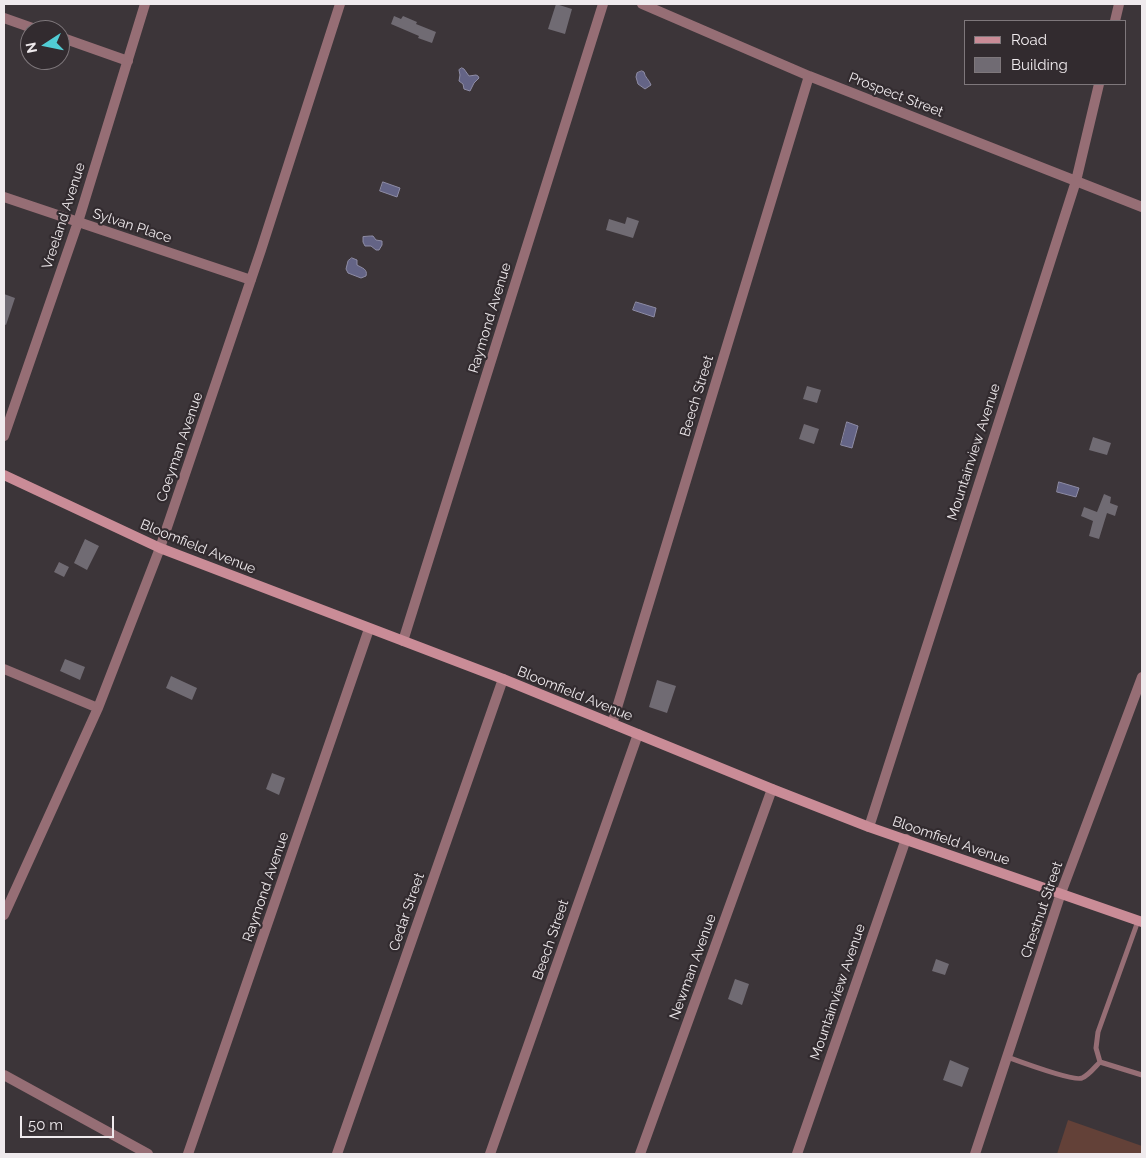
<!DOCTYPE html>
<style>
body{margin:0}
#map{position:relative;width:1146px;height:1158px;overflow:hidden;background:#3c3539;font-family:Raleway,sans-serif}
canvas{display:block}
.frame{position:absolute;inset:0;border:5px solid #efeaed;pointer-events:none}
.legend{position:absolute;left:964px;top:20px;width:162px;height:65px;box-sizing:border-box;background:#322b2f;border:1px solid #7e777b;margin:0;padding:6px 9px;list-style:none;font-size:15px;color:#efeaed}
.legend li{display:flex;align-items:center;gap:10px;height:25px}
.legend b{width:25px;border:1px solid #7e777b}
.north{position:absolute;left:20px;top:20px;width:50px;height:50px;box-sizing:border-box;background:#322b2f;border:1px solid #7e777b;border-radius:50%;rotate:259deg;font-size:14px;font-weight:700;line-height:20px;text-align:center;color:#efeaed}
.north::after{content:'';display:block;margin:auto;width:18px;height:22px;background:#51ccd4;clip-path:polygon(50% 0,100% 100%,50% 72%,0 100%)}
.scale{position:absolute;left:20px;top:1116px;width:94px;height:22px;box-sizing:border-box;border:2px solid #efeaed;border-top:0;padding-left:6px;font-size:15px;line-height:18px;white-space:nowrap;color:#efeaed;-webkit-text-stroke:4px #322b2f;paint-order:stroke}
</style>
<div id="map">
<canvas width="1146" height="1158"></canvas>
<div class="frame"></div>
<ul class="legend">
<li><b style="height:6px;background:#ca8c97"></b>Road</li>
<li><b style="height:14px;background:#706b73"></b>Building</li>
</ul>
<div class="north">N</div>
<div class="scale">50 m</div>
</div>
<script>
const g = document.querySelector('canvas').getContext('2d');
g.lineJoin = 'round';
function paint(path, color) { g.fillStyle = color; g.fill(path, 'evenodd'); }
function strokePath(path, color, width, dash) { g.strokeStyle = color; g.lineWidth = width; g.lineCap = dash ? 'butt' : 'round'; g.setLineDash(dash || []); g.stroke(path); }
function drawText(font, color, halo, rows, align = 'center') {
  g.font = font + ' Raleway,sans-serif'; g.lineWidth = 4.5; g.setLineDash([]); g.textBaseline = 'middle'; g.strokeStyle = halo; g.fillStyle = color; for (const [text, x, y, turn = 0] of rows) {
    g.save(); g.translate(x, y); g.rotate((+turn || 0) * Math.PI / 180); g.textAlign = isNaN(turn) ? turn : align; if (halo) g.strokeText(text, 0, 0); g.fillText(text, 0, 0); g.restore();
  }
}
const green = new Path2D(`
 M1068,1120L1142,1146V1154H1057Z`);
const water = new Path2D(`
 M462,68L464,69L469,76L476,75L478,76L479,78L474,83L470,91L464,89L463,84L459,81L460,75L459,70Z
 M642,71L644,72C645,78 649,79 651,85L645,89L638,84L636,77L637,73Z
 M383,182L400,188L397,197L380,191Z
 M371,236H373L376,240L382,241V245L379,250H376L371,246H365L363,242V237Z
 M352,258L357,260V265C362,268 368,269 366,276L361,278L348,273L346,269L348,261Z
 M636,302L656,308L654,317L633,310Z
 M847,422L858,426L852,448L841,445Z
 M1059,482L1079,488L1076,497L1057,492Z`);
const building = new Path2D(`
 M556,4L572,9L565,34L548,29Z
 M394,16L401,19L403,16L417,22L416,24L436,32L432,43L418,38L419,36L391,24Z
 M627,217L639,221L633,238L606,230L609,219L625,224Z
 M4,294L15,298L6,325L4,324Z
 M807,386L821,390L817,403L803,399Z
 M804,424L819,429L814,444L799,439Z
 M1093,437L1111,443L1107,455L1089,450Z
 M1104,494L1111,497L1110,503L1118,506L1115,516L1107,513L1099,539L1089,536L1093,521L1081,516L1084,507L1097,512Z
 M85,539L99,546L87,570L74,563Z
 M59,562L69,567L64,577L54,572Z
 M65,659L85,667L80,680L60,671Z
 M171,676L197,688L192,700L166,688Z
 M657,680L676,686L667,713L649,707Z
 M272,773L285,778L279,795L266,789Z
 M936,959L949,964L945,975L932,971Z
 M735,979L749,984L742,1005L728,999Z
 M950,1060L969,1068L962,1087L943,1080Z`);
const lane = new Path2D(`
 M1007,1057C1018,1061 1074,1082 1082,1078C1088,1076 1095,1067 1100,1062L1142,1075
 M1100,1062L1096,1048L1098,1032L1138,921`);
const street = new Path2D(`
 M642,4L809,76L1142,207
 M4,18L38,30
 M1115,21L1119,4
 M60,37L128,61
 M4,197L251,280
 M4,436L78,222L145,4
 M403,641L603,4
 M4,669L98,708
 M612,724L809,76
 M869,827L1076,181L1099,84
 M4,915L98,708L160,548L261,250L340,4
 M4,1075L148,1154
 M188,1154L369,629
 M337,1154L503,679
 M490,1154L638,734
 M640,1154L772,789
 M797,1154L906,839
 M975,1154L1061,893L1142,677`);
const secondary = new Path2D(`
 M4,475L160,548L503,679L772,789L869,827L1142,922`);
const streetNames = [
 ["Prospect Street",896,95,21],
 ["Vreeland Avenue",64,216,-72],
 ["Sylvan Place",132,226,18],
 ["Raymond Avenue",490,318,-73],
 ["Beech Street",697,396,-73],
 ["Coeyman Avenue",180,447,-71],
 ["Mountainview Avenue",974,452,-72],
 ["Bloomfield Avenue",198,547,22],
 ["Bloomfield Avenue",575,694,22],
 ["Bloomfield Avenue",951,841,19],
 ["Raymond Avenue",266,887,-71],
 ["Chestnut Street",1042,910,-71],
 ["Cedar Street",407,912,-71],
 ["Beech Street",551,940,-71],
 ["Newman Avenue",693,967,-70],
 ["Mountainview Avenue",838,992,-71]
];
paint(green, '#634138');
paint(water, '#646486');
strokePath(water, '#8e8ca5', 1);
paint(building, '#706b73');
strokePath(lane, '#966e75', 5);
strokePath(street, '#966e75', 10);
strokePath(secondary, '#ca8c97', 10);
drawText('14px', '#efeaed', '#322b2f', streetNames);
</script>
